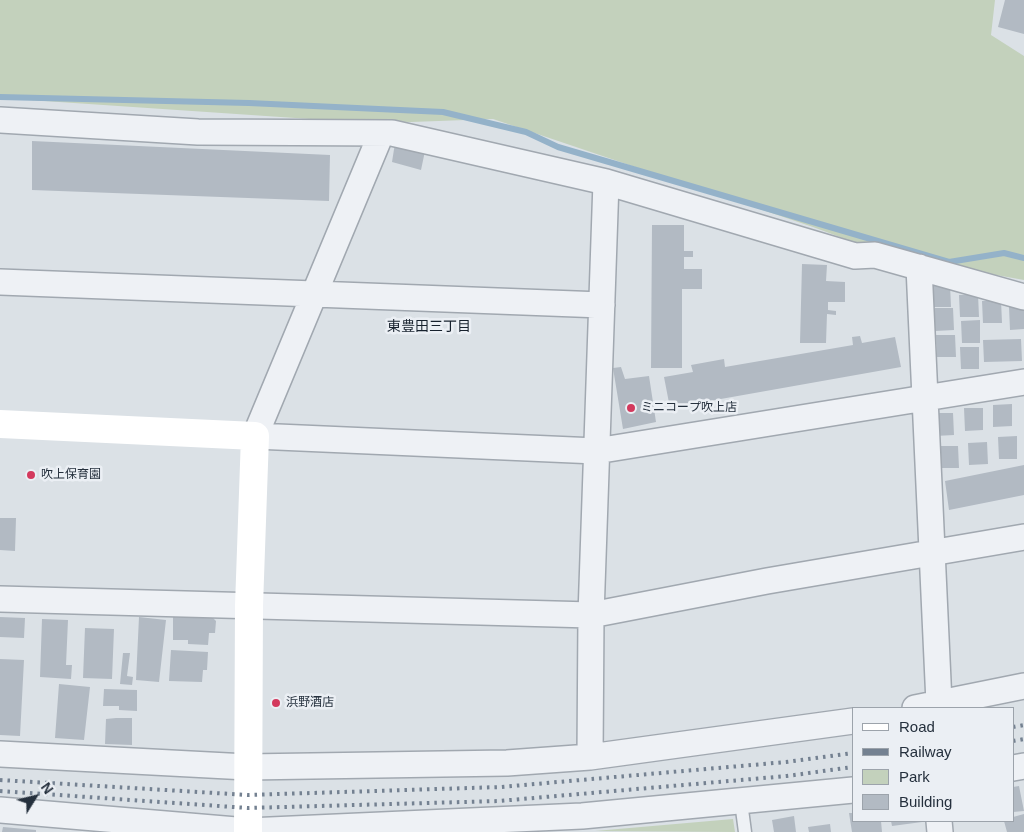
<!DOCTYPE html>
<meta charset="utf-8">
<style>
body{margin:0}
#map{position:relative;width:1024px;height:832px;overflow:hidden;background:#dbe1e6;font-family:Helvetica,sans-serif}
canvas{display:block}
.legend{position:absolute;left:852px;top:707px;width:162px;height:115px;box-sizing:border-box;background:#ebeff4;border:1px solid #9ca3ab;margin:0;padding:6px 9px;list-style:none;font-size:15px;color:#25303d}
.legend li{display:flex;align-items:center;gap:10px;height:25px}
.legend b{width:25px;border:1px solid #9ca3ab}
.north{position:absolute;left:10px;top:772px;width:50px;height:50px;-webkit-text-stroke:4px #ebeff4;paint-order:stroke;rotate:54deg;font-size:14px;font-weight:700;line-height:20px;text-align:center;color:#25303d}
.north::after{content:'';display:block;margin:auto;width:18px;height:22px;background:#25303d;clip-path:polygon(50% 0,100% 100%,50% 72%,0 100%)}
</style>
<div id="map">
<canvas width="1024" height="832"></canvas>
<ul class="legend">
<li><b style="height:6px;background:#fff"></b>Road</li>
<li><b style="height:6px;background:#748191"></b>Railway</li>
<li><b style="height:14px;background:#c3d1bc"></b>Park</li>
<li><b style="height:14px;background:#b2bac3"></b>Building</li>
</ul>
<div class="north">N</div>
</div>
<script>
const g = document.querySelector('canvas').getContext('2d');
g.lineJoin = 'round';
function paint(path, color) { g.fillStyle = color; g.fill(path, 'evenodd'); }
function strokePath(path, color, width, dash) { g.strokeStyle = color; g.lineWidth = width; g.lineCap = dash ? 'butt' : 'round'; g.setLineDash(dash || []); g.stroke(path); }
function drawText(font, color, halo, rows, align = 'center') {
  g.font = font + ' Helvetica,"Noto Sans JP",sans-serif'; g.lineWidth = 5; g.setLineDash([]); g.textBaseline = 'middle'; g.strokeStyle = halo; g.fillStyle = color; for (const [text, x, y, turn = 0] of rows) {
    g.save(); g.translate(x, y); g.rotate((+turn || 0) * Math.PI / 180); g.textAlign = isNaN(turn) ? turn : align; if (halo) g.strokeText(text, 0, 0); g.fillText(text, 0, 0); g.restore();
  }
}
const green = new Path2D(`
 M0,0H995L991,35L1024,56V280L891,256L813,227L493,119L411,122L325,120L0,98Z
 M733,819L735,832L595,831Z`);
const stream = new Path2D(`
 M0,97L249,103L443,112L526,132L558,147L949,262L1004,253L1024,258`);
const building = new Path2D(`
 M1005,0H1024V34L998,27Z
 M32,141L330,155L329,201L32,190Z
 M395,143L425,151L421,170L392,162Z
 M652,225H684V251H693V257H684V269H702V289H682V368H651Z
 M802,264L827,265L826,281L845,282V302H828V310L836,311V315L827,314L826,343H800Z
 M950,284L951,307H932L931,285Z
 M978,294L979,317H960L959,295Z
 M1001,300L1002,323H983L982,301Z
 M1009,307H1024V329L1010,330Z
 M935,308H953L954,330L935,331Z
 M980,320V343H962L961,321Z
 M936,335H955L956,357H937Z
 M860,336L862,343L895,337L901,367L670,408L664,377L693,372L691,365L724,359L725,367L853,345L852,337Z
 M1021,339L1022,361L984,362L983,340Z
 M960,347H979V369H961Z
 M621,367L625,379L649,376L656,422L623,429L613,368Z
 M1012,404V426L993,427V405Z
 M964,408H983V430L965,431Z
 M935,413H953L954,435L935,436Z
 M1017,436V459H999L998,437Z
 M987,442L988,464L969,465L968,443Z
 M940,446H958L959,468H940Z
 M1024,465V495L949,510L945,481Z
 M0,518H16L15,551L0,550Z
 M0,617L25,618L24,638L0,637Z
 M139,617L166,620L159,682L136,680Z
 M173,617L213,618L216,621L215,633H209L208,645L188,644V640H173Z
 M42,619L68,620L66,665H72L71,679L40,677Z
 M85,628L114,629L112,679L83,678Z
 M171,650L208,652L207,670H203L202,682L169,681Z
 M123,653H130L127,676L133,677L132,685L120,684Z
 M0,659L24,660L20,736L0,735Z
 M59,684L90,687L84,740L55,738Z
 M104,689L137,690V711L119,710V706H103Z
 M116,718H132V745L105,744L106,719Z
 M1019,786L1024,811L1013,812V787Z
 M849,813H853V821H881L882,832H852Z
 M1024,814V832H1007L1004,821H1013V817Z
 M794,816L796,832H774L772,820Z
 M891,821H922V822L892,826Z
 M830,824L831,832H809L808,827Z
 M3,827L36,830V832H2Z`);
const lane = new Path2D(`
 M741,802L745,832`);
const street = new Path2D(`
 M0,120L198,132L392,133L606,182L855,256L875,255L1024,297
 M381,134L255,436L596,451L1024,382
 M919,267L939,703
 M0,282L602,305
 M0,599L591,615L767,581L1024,537
 M915,708L1024,686
 M0,754L247,767L507,763L590,757L853,721
 M590,757L591,615L606,182
 M1013,768L1024,766
 M0,810L248,831L582,816L853,790
 M939,821L940,832`);
const secondary = new Path2D(`
 M0,424L255,436L249,606L248,832`);
const rail = new Path2D(`
 M1013,727L1024,725
 M1013,741L1024,739
 M0,780L248,795L501,787L786,762L853,753
 M0,791L248,808L499,801L787,776L853,767`);
const markers = [
 [631,408,5,"#d3395d"],
 [31,475,5,"#d3395d"],
 [276,703,5,"#d3395d"]
];
const poiNames = [
 ["ミニコープ吹上店",641,408],
 ["吹上保育園",41,475],
 ["浜野酒店",286,703]
];
const neighbourhoodNames = [
 ["東豊田三丁目",429,327]
];
paint(green, '#c3d1bc');
strokePath(stream, '#94b2c9', 6);
paint(building, '#b2bac3');
strokePath(lane, '#a1a8b0', 15);
strokePath(street, '#a1a8b0', 28);
strokePath(lane, '#eef1f5', 12);
strokePath(street, '#eef1f5', 25);
strokePath(secondary, '#fff', 28);
strokePath(rail, '#748191', 4, [2.5, 5]);
for (const [x, y, r, color] of markers) { const dot = new Path2D(); dot.arc(x, y, r, 0, 2 * Math.PI); g.fillStyle = color; g.fill(dot); strokePath(dot, '#ebeff4', 2); }
drawText('12px', '#25303d', '#ebeff4', poiNames, 'left');
drawText('14px', '#17212d', '#ebeff4', neighbourhoodNames);
</script>
